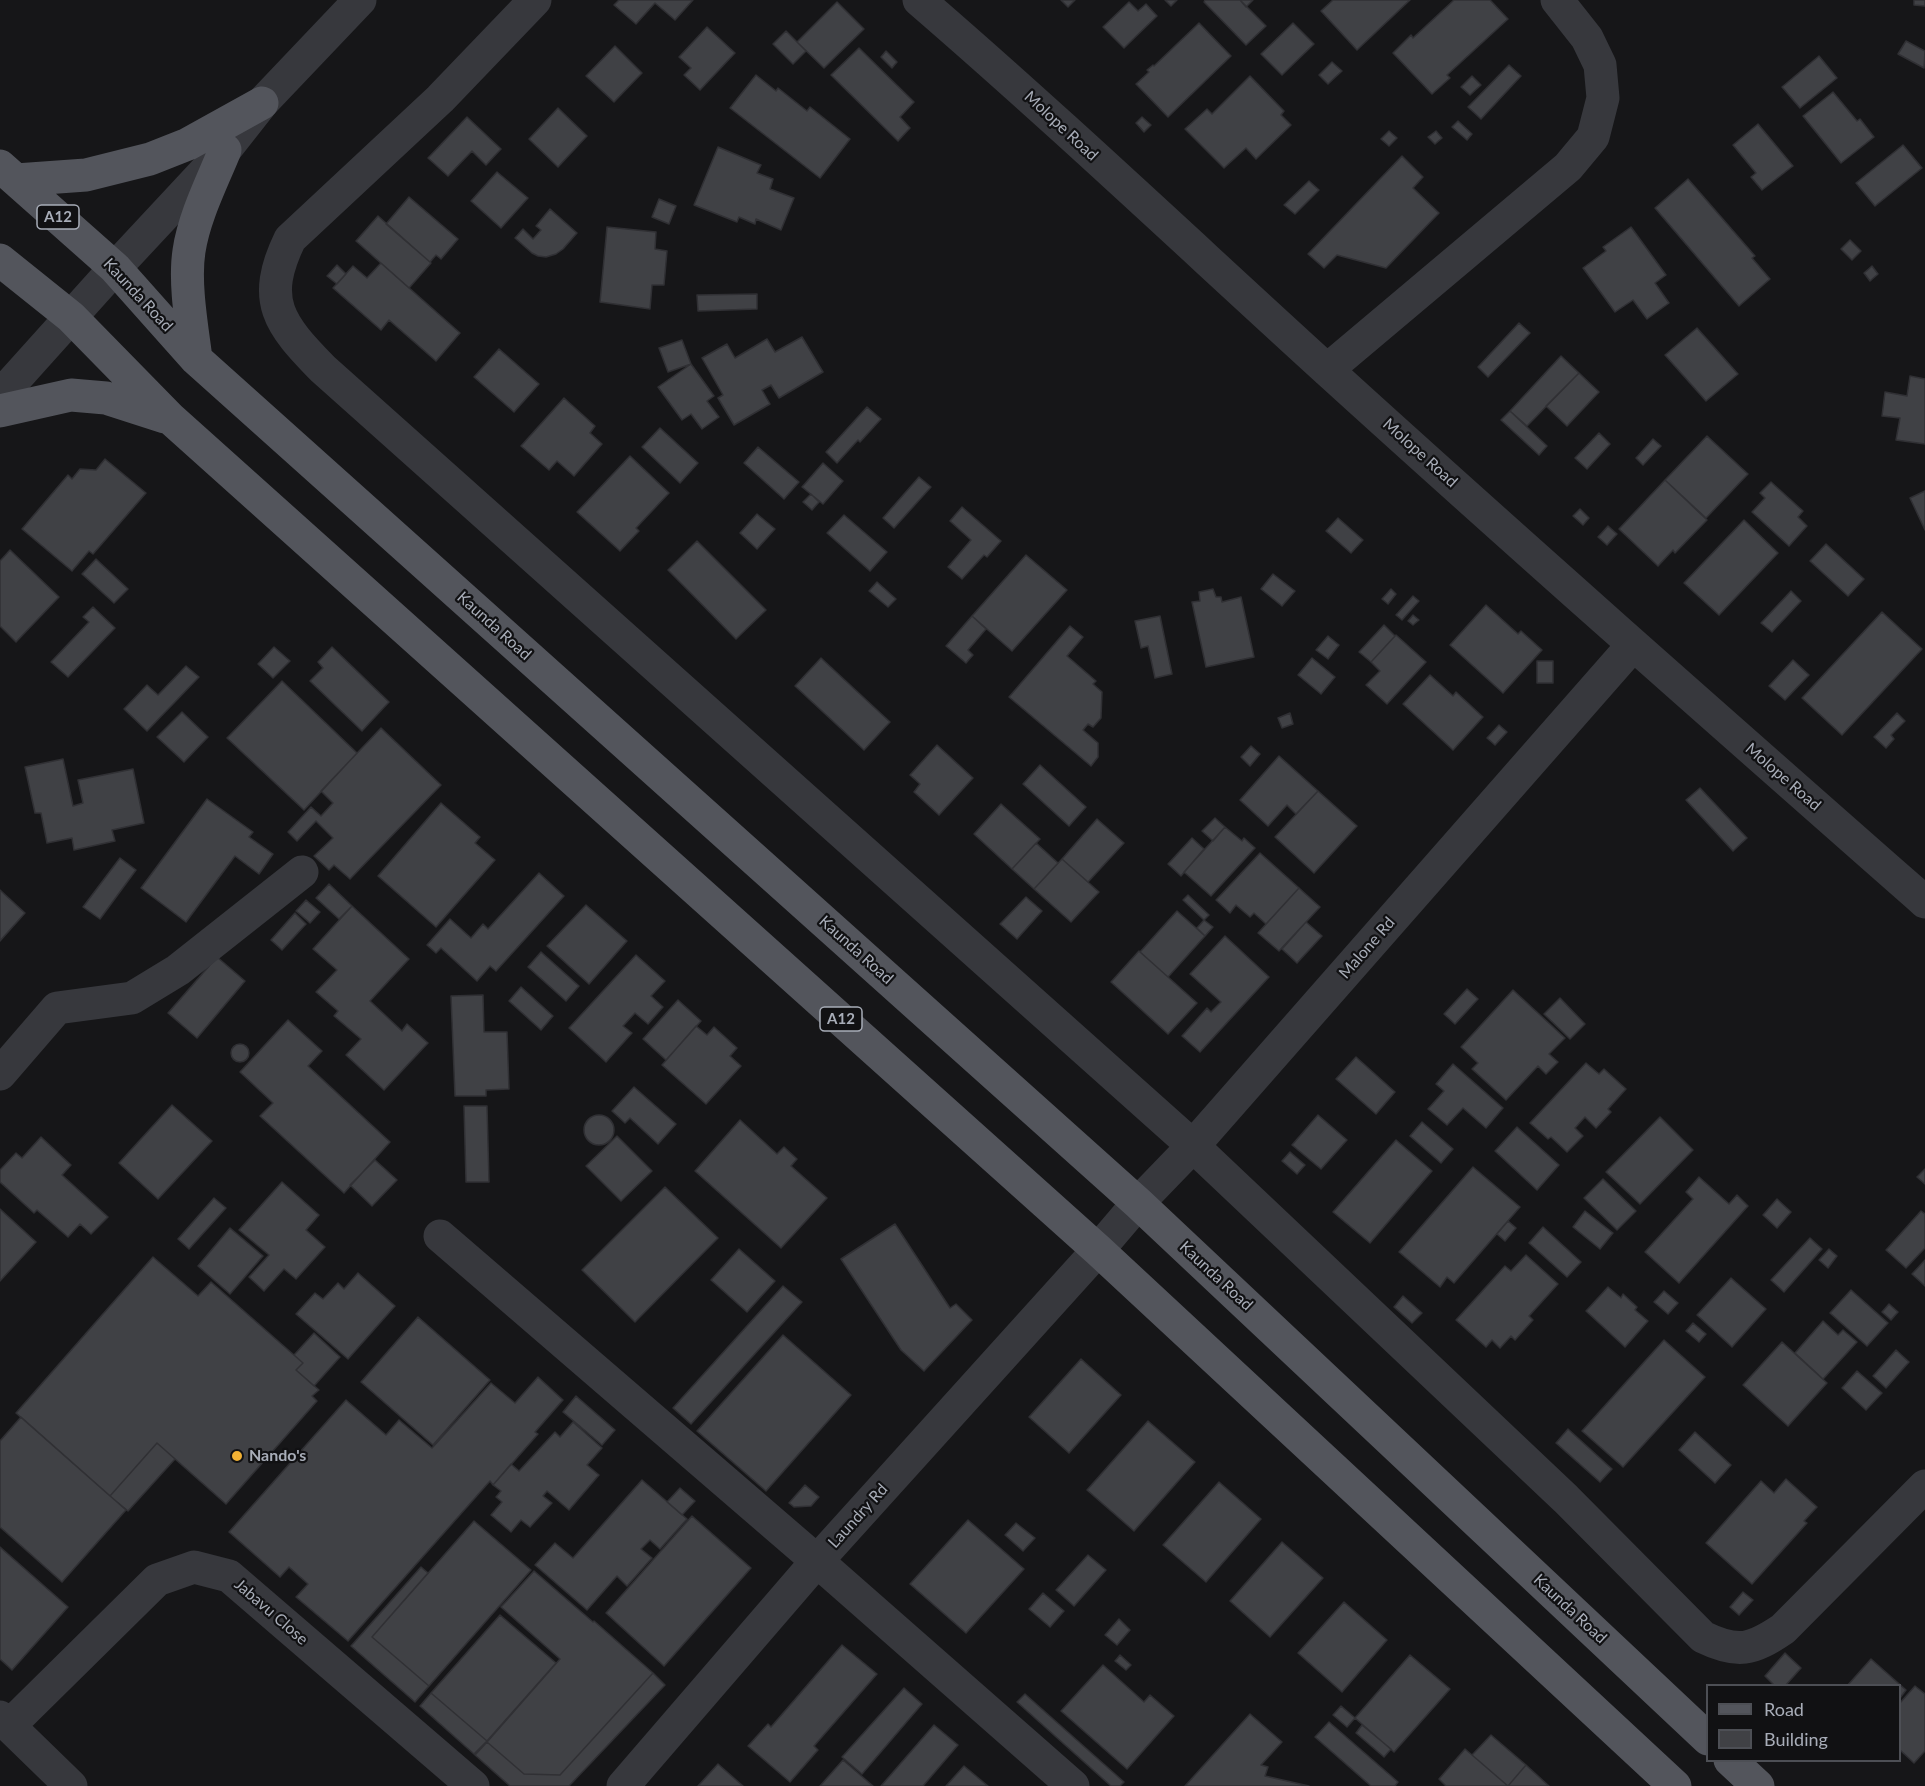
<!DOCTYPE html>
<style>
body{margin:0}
#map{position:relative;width:1925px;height:1786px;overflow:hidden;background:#161618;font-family:Lato,sans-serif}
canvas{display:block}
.legend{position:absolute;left:1706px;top:1684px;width:195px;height:78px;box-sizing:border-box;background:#111113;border:2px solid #4d4f55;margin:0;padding:8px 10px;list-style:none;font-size:18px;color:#a8adb8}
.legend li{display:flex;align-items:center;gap:12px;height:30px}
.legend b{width:30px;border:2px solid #4d4f55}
</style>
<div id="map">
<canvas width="1925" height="1786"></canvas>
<ul class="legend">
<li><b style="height:8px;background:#53555c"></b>Road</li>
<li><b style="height:16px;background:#404145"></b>Building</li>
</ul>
</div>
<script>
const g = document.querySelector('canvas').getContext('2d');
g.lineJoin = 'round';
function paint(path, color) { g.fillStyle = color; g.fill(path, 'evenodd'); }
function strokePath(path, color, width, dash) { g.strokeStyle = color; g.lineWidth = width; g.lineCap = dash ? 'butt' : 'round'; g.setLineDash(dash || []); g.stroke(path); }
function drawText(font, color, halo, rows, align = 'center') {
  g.font = font + ' Lato,sans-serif'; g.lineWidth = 4.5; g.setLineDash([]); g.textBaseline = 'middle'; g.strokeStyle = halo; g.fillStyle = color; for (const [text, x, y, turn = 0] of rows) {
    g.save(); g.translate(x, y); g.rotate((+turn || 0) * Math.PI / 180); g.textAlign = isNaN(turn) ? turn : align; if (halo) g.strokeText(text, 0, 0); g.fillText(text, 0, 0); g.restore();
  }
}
const building = new Path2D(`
 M619,0H693L675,20L655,3L636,24L614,5Z
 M1061,0H1075L1068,7Z
 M1165,0H1177L1171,6Z
 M1205,0H1240L1266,26L1246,45L1204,2Z
 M1240,0H1253L1246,7Z
 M1333,0H1410L1357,50L1321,11Z
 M1454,0H1490L1508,19L1447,75L1450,78L1432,94L1393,53L1411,35L1413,38Z
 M1914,0H1925V6L1914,5Z
 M837,2L864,29L824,68L797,42Z
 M1129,2L1138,11L1146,4L1157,16L1124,48L1103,27Z
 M1199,23L1231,56L1168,117L1136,84L1149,72L1147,70L1153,65L1154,66Z
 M1293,23L1314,44L1282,75L1261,54Z
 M707,27L735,53L700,90L684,75L691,68L679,57Z
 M786,31L806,51L793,64L773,44Z
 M1906,41L1925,51L1924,68L1898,54Z
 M615,46L642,73L614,102L586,76Z
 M859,48L914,102L900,117L910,128L898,141L831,75Z
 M886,51L897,62L892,68L881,57Z
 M1819,56L1837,78L1800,108L1782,87Z
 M1332,62L1342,71L1328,84L1319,75Z
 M1509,65L1521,76L1481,119L1468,107Z
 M756,75L776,91L778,88L807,111L810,107L850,139L820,178L730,108Z
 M1250,76L1284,111L1281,115L1291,125L1256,159L1246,148L1224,168L1185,129L1207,109L1212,114Z
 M1472,76L1481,85L1470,95L1461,87Z
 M1833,92L1857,121L1860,119L1874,137L1841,163L1803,116Z
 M558,108L587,136L558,167L529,139Z
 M467,117L501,149L486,165L472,151L448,176L428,158Z
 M1142,117L1151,125L1144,132L1136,123Z
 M1458,121L1472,134L1467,140L1452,127Z
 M1758,124L1793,166L1762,190L1751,177L1756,173L1733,145Z
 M1389,131L1397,138L1389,146L1381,139Z
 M1436,131L1442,138L1435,144L1428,137Z
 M1903,145L1922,168L1875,206L1856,183Z
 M718,147L761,165L757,173L773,179L770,189L794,198L781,230L756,219L755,224L739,217L737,222L694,205Z
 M1402,156L1423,177L1413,188L1439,213L1386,268L1337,255L1324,268L1308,254Z
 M497,172L528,198L501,228L471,201Z
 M1688,179L1755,256L1752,258L1770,279L1739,306L1655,208Z
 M1309,181L1319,190L1295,214L1284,205Z
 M409,197L458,239L441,259L436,255L430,262L386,224Z
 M659,199L676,206L669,224L652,217Z
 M550,209L577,233L563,249L556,254L546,257L538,256L532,253L515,238L523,229L533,239L541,230L536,226Z
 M378,216L431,263L409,288L356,241Z
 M607,227L656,232L655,249L667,251L664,285H652L650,309L600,302Z
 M1631,227L1666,275L1655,283L1669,303L1647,319L1633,300L1615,312L1583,268L1606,251L1603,247Z
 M1850,240L1861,251L1852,260L1841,249Z
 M381,263L460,333L436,361L389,320L381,330L333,288L353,266L367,278Z
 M337,265L346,274L337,284L327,276Z
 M1872,266L1878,274L1870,281L1864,273Z
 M757,294V309L698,311L697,295Z
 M1519,323L1530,333L1488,377L1478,367Z
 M1697,328L1738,374L1706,401L1665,355Z
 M802,337L823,372L779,398L771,385L762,390L770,404L734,425L718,398L723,395L702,358L727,344L735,358L767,339L775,352Z
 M682,340L691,364L668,372L659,348Z
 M499,349L539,384L514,412L474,377Z
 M1561,356L1579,373L1527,426L1510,411Z
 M691,364L714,396L707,401L719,417L702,429L691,414L682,420L658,387Z
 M1579,373L1599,392L1567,426L1546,406Z
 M1910,376L1925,379V444L1896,440L1900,418L1882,416L1885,392L1907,396Z
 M564,398L595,426L590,433L602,444L574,476L557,461L549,470L521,446Z
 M867,407L881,419L860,442L858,440L837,463L826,452Z
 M1510,411L1547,446L1539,455L1501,420Z
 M660,428L698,463L680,483L642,447Z
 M1599,433L1610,444L1587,469L1575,458Z
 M1707,436L1748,474L1706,518L1665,480Z
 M1653,439L1661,446L1643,465L1636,458Z
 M758,447L799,482L784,499L744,463Z
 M630,456L669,493L636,528L639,531L620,551L577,512Z
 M105,459L146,493L93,554L89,551L72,571L22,529L68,475L72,479L80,469L96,470Z
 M823,463L843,481L823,504L802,487Z
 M919,477L931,487L894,528L883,518Z
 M1665,480L1707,520L1675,553L1673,550L1658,566L1619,529Z
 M1771,482L1803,511L1798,517L1807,526L1789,546L1752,512L1765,498L1760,493Z
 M1925,491V530L1910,498Z
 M811,494L819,502L812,510L803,502Z
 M962,507L1001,541L987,557L984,555L962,579L948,567L971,540L950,521Z
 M1580,509L1589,518L1583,525L1573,516Z
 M757,514L775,529L757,549L740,533Z
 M844,515L887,552L870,571L827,533Z
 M1338,518L1363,540L1351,553L1326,531Z
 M1744,520L1778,553L1719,615L1684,583Z
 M1608,526L1617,534L1607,545L1598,537Z
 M697,541L766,610L736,639L668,570Z
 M1826,544L1864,579L1848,596L1810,561Z
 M10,550L59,597L16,642L0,626V561Z
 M1026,555L1067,590L1012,651L972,616Z
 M96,559L128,589L114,603L82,574Z
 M1273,574L1295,591L1282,606L1261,589Z
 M877,582L896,599L888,607L869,591Z
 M1213,589L1216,597H1221L1222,602L1241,597L1254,657L1206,667L1192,602L1200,601L1199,592Z
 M1391,589L1396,594L1388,604L1382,599Z
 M1791,591L1801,601L1772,632L1761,623Z
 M1413,596L1419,601L1402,620L1396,615Z
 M1486,605L1518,634L1521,631L1542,650L1503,693L1450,645Z
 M93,607L115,628L68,677L51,662L89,622L83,617Z
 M1882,612L1922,649L1842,735L1802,698Z
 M1413,615L1419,620L1413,625L1408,621Z
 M972,616L986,629L968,650L973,655L966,663L946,646Z
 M1160,616L1172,674L1155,678L1148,646L1141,648L1135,621Z
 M1384,625L1395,636L1371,662L1359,652Z
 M1070,626L1083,637L1067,656L1096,681L1093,684L1102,692L1101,718L1093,727L1088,724L1083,730L1098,743V757L1091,766L1009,697Z
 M1396,635L1426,662L1387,704L1366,685L1380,671L1371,662Z
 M1328,636L1339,645L1328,659L1316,650Z
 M274,647L290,661L273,678L258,664Z
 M332,647L389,702L362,731L310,681L323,668L318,662Z
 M821,658L890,722L864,750L795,686Z
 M1312,658L1335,677L1321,694L1298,675Z
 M1793,660L1809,675L1785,700L1769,686Z
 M1537,661H1553V683H1537Z
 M186,666L199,677L147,731L124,709L147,685L158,695Z
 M1430,675L1453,696L1456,692L1483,717L1453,750L1403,704Z
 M282,681L357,753L304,810L227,738Z
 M182,712L208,737L184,762L157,737Z
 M1290,713L1293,724L1282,728L1278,718Z
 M1897,713L1905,721L1891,735L1894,739L1886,748L1874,737Z
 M1499,725L1507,732L1495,745L1487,738Z
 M381,728L441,785L350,879L334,865L329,870L314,856L333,838L316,821L297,841L288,832L311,807L321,816L333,803L321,791Z
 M937,745L973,778L939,815L914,792L920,784L910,775Z
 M1251,746L1260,754L1250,766L1241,757Z
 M1279,756L1318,791L1296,814L1287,805L1268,826L1240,800Z
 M63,759L73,806L83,803L78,780L133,769L144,823L112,830L115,841L74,850L72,838L47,843L41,813H35L25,767Z
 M1040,765L1086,807L1069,826L1023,784Z
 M1700,788L1747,838L1733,851L1686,800Z
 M1318,791L1357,826L1314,873L1275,837Z
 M207,799L253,832L249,837L273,854L259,874L235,856L186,922L141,888Z
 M441,803L480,837L475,843L495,860L436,927L378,876Z
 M1001,804L1040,839L1012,869L974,834Z
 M1215,818L1225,827L1213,841L1202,831Z
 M1097,819L1124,843L1088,882L1062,859Z
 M1225,827L1242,841L1244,838L1255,848L1211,896L1184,872Z
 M1192,838L1204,849L1181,876L1168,864Z
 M1036,843L1058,863L1034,889L1012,869Z
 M1260,853L1299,888L1266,924L1254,913L1250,917L1236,905L1230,913L1216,900Z
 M120,858L136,870L100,919L83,907Z
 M1062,859L1099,892L1071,922L1034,889Z
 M539,873L564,896L496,971L490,966L477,981L441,948L436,953L427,945L450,919L471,938L483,924L488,929Z
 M329,884L352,906L339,919L316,898Z
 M1299,888L1320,907L1279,951L1258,933Z
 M0,890L25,913L0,941Z
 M1188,895L1209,915L1204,920L1183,900Z
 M1026,897L1042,911L1017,939L1000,924Z
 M306,900L320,912L310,923L296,911Z
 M586,905L627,941L589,984L547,946Z
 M352,906L409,959L370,1001L402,1031L407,1024L428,1043L384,1090L346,1055L361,1039L334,1016L338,1011L316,992L337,970L313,949Z
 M1177,911L1205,936L1168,977L1140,952Z
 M295,913L306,924L282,950L271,940Z
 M1204,920L1213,927L1205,936L1197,928Z
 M1306,922L1322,936L1297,963L1282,949Z
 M1225,936L1269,977L1200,1052L1182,1036L1207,1008L1211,1012L1221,1002L1190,974Z
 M1139,951L1197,1003L1168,1034L1111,982Z
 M541,952L579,986L566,1001L528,967Z
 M636,955L665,981L651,996L663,1007L648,1024L635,1013L623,1026L632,1033L606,1062L569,1028Z
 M217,957L245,981L197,1038L168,1013Z
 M521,987L553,1016L541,1030L509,1001Z
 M1467,989L1478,999L1455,1024L1444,1014Z
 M1513,990L1565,1038L1549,1054L1558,1062L1546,1074L1538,1066L1506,1100L1472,1069L1478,1063L1461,1047Z
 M483,995L484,1032H507L509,1089L486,1090V1096H455L451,996Z
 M1560,998L1585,1024L1570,1039L1544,1014Z
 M678,1000L701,1021L666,1060L643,1039Z
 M288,1020L322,1051L308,1066L390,1142L344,1193L260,1116L273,1103L240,1072Z
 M696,1026L707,1035L714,1027L737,1048L730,1056L741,1066L706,1104L662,1065Z
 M231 1053a9 9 0 1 1 18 0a9 9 0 1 1-18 0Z
 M1356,1057L1395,1092L1376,1114L1336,1079Z
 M1586,1063L1599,1074L1604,1069L1626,1089L1608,1109L1611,1112L1596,1128L1585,1117L1575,1128L1583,1136L1567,1152L1551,1137L1548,1139L1530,1123Z
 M1453,1064L1503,1108L1486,1128L1463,1108L1447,1125L1428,1109L1444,1091L1436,1084Z
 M634,1087L676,1124L658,1144L630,1118L625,1123L612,1111Z
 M172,1105L212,1141L158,1199L119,1163Z
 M464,1106H487L489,1182H466Z
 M584 1130a15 15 0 1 1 30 0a15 15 0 1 1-30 0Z
 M1318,1115L1347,1140L1321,1169L1292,1145Z
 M1660,1117L1693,1150L1640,1204L1606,1172Z
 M740,1120L777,1154L784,1147L797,1159L791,1166L827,1198L781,1248L695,1171Z
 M1422,1122L1453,1149L1441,1163L1410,1136Z
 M1517,1127L1559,1165L1537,1190L1495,1151Z
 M617,1136L652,1171L621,1201L586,1166Z
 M41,1137L71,1165L62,1175L108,1217L91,1234L80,1224L68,1237L37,1210L34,1213L0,1182V1170L16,1153L22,1158Z
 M1396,1140L1432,1171L1370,1243L1333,1212Z
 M1290,1152L1305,1165L1297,1174L1282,1161Z
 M375,1160L397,1180L372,1206L350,1185Z
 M1473,1167L1520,1207L1454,1283L1447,1277L1440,1287L1399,1252Z
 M1925,1169V1184L1917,1177Z
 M1699,1177L1729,1204L1737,1195L1748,1206L1679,1283L1645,1252L1693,1199L1686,1192Z
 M1603,1179L1636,1211L1617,1230L1584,1198Z
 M282,1182L319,1215L306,1230L325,1247L296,1279L284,1269L264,1291L249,1277L269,1255L239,1230Z
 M665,1187L718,1238L635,1322L582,1270Z
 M214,1198L226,1208L189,1249L178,1239Z
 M1777,1199L1791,1212L1777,1228L1763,1215Z
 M0,1209L36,1242L0,1281Z
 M1585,1211L1613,1233L1600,1249L1573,1227Z
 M1921,1211L1925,1214V1248L1906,1268L1886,1250Z
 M1508,1221L1516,1228L1505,1241L1497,1234Z
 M895,1224L950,1308L956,1304L972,1320L924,1371L901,1350L841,1259Z
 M1543,1227L1581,1262L1567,1277L1529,1243Z
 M230,1228L263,1256L230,1294L198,1266Z
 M1810,1238L1822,1249L1784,1292L1771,1280Z
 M739,1249L775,1281L747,1312L711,1280Z
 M1829,1249L1837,1256L1828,1268L1819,1260Z
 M1526,1255L1558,1284L1529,1316L1533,1320L1515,1340L1511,1336L1500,1348L1492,1340L1486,1347L1456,1320L1505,1266L1511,1271Z
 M153,1257L198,1296L211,1282L303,1363L296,1370L319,1390L312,1396L317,1401L226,1504L157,1443L110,1496L16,1413Z
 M1925,1260V1286L1912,1274Z
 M358,1273L395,1306L348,1359L296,1314L315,1293L323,1299L338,1283L344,1289Z
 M1731,1278L1766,1309L1732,1347L1697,1315Z
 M783,1286L802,1302L691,1424L673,1408Z
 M1608,1287L1621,1298L1623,1294L1637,1307L1635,1310L1648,1321L1625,1347L1586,1311Z
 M1851,1290L1888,1323L1867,1346L1830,1313Z
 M1664,1291L1678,1303L1668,1314L1654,1302Z
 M1403,1296L1422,1313L1412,1323L1394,1307Z
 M1889,1304L1898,1312L1891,1320L1882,1312Z
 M418,1317L490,1380L433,1445L361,1382Z
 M1823,1321L1838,1335L1843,1330L1857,1342L1823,1379L1795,1353Z
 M1693,1323L1706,1334L1699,1342L1686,1331Z
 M314,1333L340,1357L314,1386L296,1370L303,1363L294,1355Z
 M783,1335L851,1395L766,1491L697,1431Z
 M1664,1340L1705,1377L1623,1467L1582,1431Z
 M1782,1342L1827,1383L1788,1426L1743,1385Z
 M1896,1350L1909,1362L1886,1388L1873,1376Z
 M1081,1359L1121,1395L1069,1453L1029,1417Z
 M1857,1371L1882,1393L1866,1410L1842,1388Z
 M538,1377L563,1400L535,1432L538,1434L493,1485L490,1481L348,1641L296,1597L308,1584L289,1567L280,1577L229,1532L346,1400L386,1435L399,1420L432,1448L491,1383L515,1403Z
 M576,1396L615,1430L602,1445L563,1412Z
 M21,1417L126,1510L62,1582L0,1527V1441Z
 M1148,1421L1195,1462L1134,1531L1087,1490Z
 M573,1422L602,1448L587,1465L599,1475L569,1510L547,1491L543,1496L552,1503L530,1527L521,1520L511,1532L491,1515L502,1502L496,1497L501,1491L493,1485L511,1464L519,1471L555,1432L560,1437Z
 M1568,1429L1612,1469L1600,1482L1556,1443Z
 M1695,1432L1731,1465L1715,1483L1679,1450Z
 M157,1443L175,1459L128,1511L110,1496Z
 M1786,1479L1817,1507L1804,1521L1807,1523L1752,1584L1706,1543L1761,1481L1774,1493Z
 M642,1480L687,1519L660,1549L650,1540L641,1549L652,1558L627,1586L617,1576L587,1610L535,1565L555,1543L573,1558Z
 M1219,1482L1261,1519L1206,1582L1163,1545Z
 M805,1485L819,1497L811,1506L794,1507L789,1503Z
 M680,1488L695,1501L682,1515L667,1502Z
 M692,1516L751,1568L664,1666L606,1613Z
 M968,1520L1024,1569L966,1633L910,1584Z
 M474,1521L531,1570L429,1686L372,1637Z
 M1016,1523L1035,1538L1023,1551L1005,1535Z
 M1282,1542L1323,1578L1270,1637L1230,1601Z
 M0,1547L68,1607L12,1670L0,1659Z
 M1088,1555L1106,1570L1074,1606L1056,1590Z
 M421,1567L428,1573L372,1637L429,1686L415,1702L351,1646Z
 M534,1571L593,1622L594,1621L653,1673L560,1775L524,1774L487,1742L560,1659L501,1607Z
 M1743,1592L1753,1600L1739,1615L1730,1607Z
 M1043,1593L1064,1611L1050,1627L1029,1609Z
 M1344,1602L1387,1640L1342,1692L1298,1653Z
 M500,1615L556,1663L487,1741L431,1693Z
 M1119,1619L1130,1630L1117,1645L1105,1635Z
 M842,1645L877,1674L814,1746L818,1750L790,1782L748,1746L768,1724L771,1727Z
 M1785,1653L1801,1668L1785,1686H1775L1765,1676Z
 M1120,1655L1131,1665L1126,1670L1115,1661Z
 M1410,1655L1450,1689L1394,1752L1355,1718Z
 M1871,1659L1906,1690L1900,1698V1686H1847Z
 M1103,1665L1144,1702L1150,1695L1174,1716L1127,1769L1061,1711Z
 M653,1673L665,1685L569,1786H510L475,1755L487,1742L524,1774L560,1775Z
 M1915,1686L1925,1694V1751L1914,1763L1900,1750V1703Z
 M904,1688L922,1704L862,1774L842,1757Z
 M431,1693L487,1741L474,1754L420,1706Z
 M1025,1694L1124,1782L1120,1786H1111L1017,1702Z
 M1341,1706L1355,1718L1347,1727L1333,1715Z
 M1250,1714L1282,1742L1261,1765L1268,1767L1265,1776L1309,1786H1185Z
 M1329,1722L1398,1782L1395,1786H1371L1315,1737Z
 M934,1725L958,1745L923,1786H881Z
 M1362,1725L1391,1749L1384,1757L1356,1733Z
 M1491,1735L1526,1765L1508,1786L1472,1755Z
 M1465,1749L1472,1755L1508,1786H1446L1439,1779Z
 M843,1760L873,1786H820Z
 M718,1764L743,1786H698Z
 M1526,1765L1549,1786H1508Z
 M964,1766L988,1786H946Z`);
const minor = new Path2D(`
 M535,0L440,99L290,239C260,301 279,324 323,369L1193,1146L1566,1499L1703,1637C1738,1654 1752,1650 1783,1629L1925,1486
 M919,0C1058,120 1191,246 1326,369C1524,549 1724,725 1925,902
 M1327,370L1568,167L1593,137L1603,98L1600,65L1587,38L1557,0
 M0,396L115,268L225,150L262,103L360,0
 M0,1074L57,1008L132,998L178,970L302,872
 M440,1236L817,1561L1073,1786
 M0,1717L71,1786
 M9,1726L157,1580L194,1567L229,1576L473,1786
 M623,1786L817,1561L1098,1250L1138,1203L1193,1146L1633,645`);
const major = new Path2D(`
 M0,166L115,268L196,359L1138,1203L1708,1739
 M16,180L86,175L150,159L188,144L262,103
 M0,260L71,317L170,418L1098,1250L1675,1786
 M196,359C192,327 184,283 189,251C194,217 212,182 225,150
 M0,411L71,395L106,398L165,417
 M1730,1760L1758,1786`);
const markers = [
 [237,1456,6,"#f2b134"]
];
const shields = [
 [58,217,42],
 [841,1019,42]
];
const shieldNames = [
 ["A12",58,217],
 ["A12",841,1019]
];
const streetNames = [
 ["Molope Road",1061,126,43],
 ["Kaunda Road",138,295,47],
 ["Molope Road",1420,453,42],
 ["Kaunda Road",494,626,42],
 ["Molope Road",1783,777,41],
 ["Malone Rd",1367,948,-49],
 ["Kaunda Road",856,950,42],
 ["Kaunda Road",1216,1276,43],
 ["Laundry Rd",858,1516,-48],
 ["Kaunda Road",1570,1609,43],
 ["Jabavu Close",271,1612,41]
];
const poiNames = [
 ["Nando's",249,1456]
];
paint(building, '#404145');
strokePath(building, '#303034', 1.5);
strokePath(minor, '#37383d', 33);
strokePath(major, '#53555c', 33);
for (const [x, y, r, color] of markers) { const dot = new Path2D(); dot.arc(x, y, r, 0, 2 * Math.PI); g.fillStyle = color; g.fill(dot); strokePath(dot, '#111113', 2); }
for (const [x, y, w] of shields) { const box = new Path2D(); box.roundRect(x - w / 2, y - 12, w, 24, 4.5); g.fillStyle = '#111113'; g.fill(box); strokePath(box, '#a8adb8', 1.5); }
drawText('bold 15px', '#a8adb8', null, shieldNames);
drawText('16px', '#a8adb8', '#111113', streetNames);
drawText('bold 16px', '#a8adb8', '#111113', poiNames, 'left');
</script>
